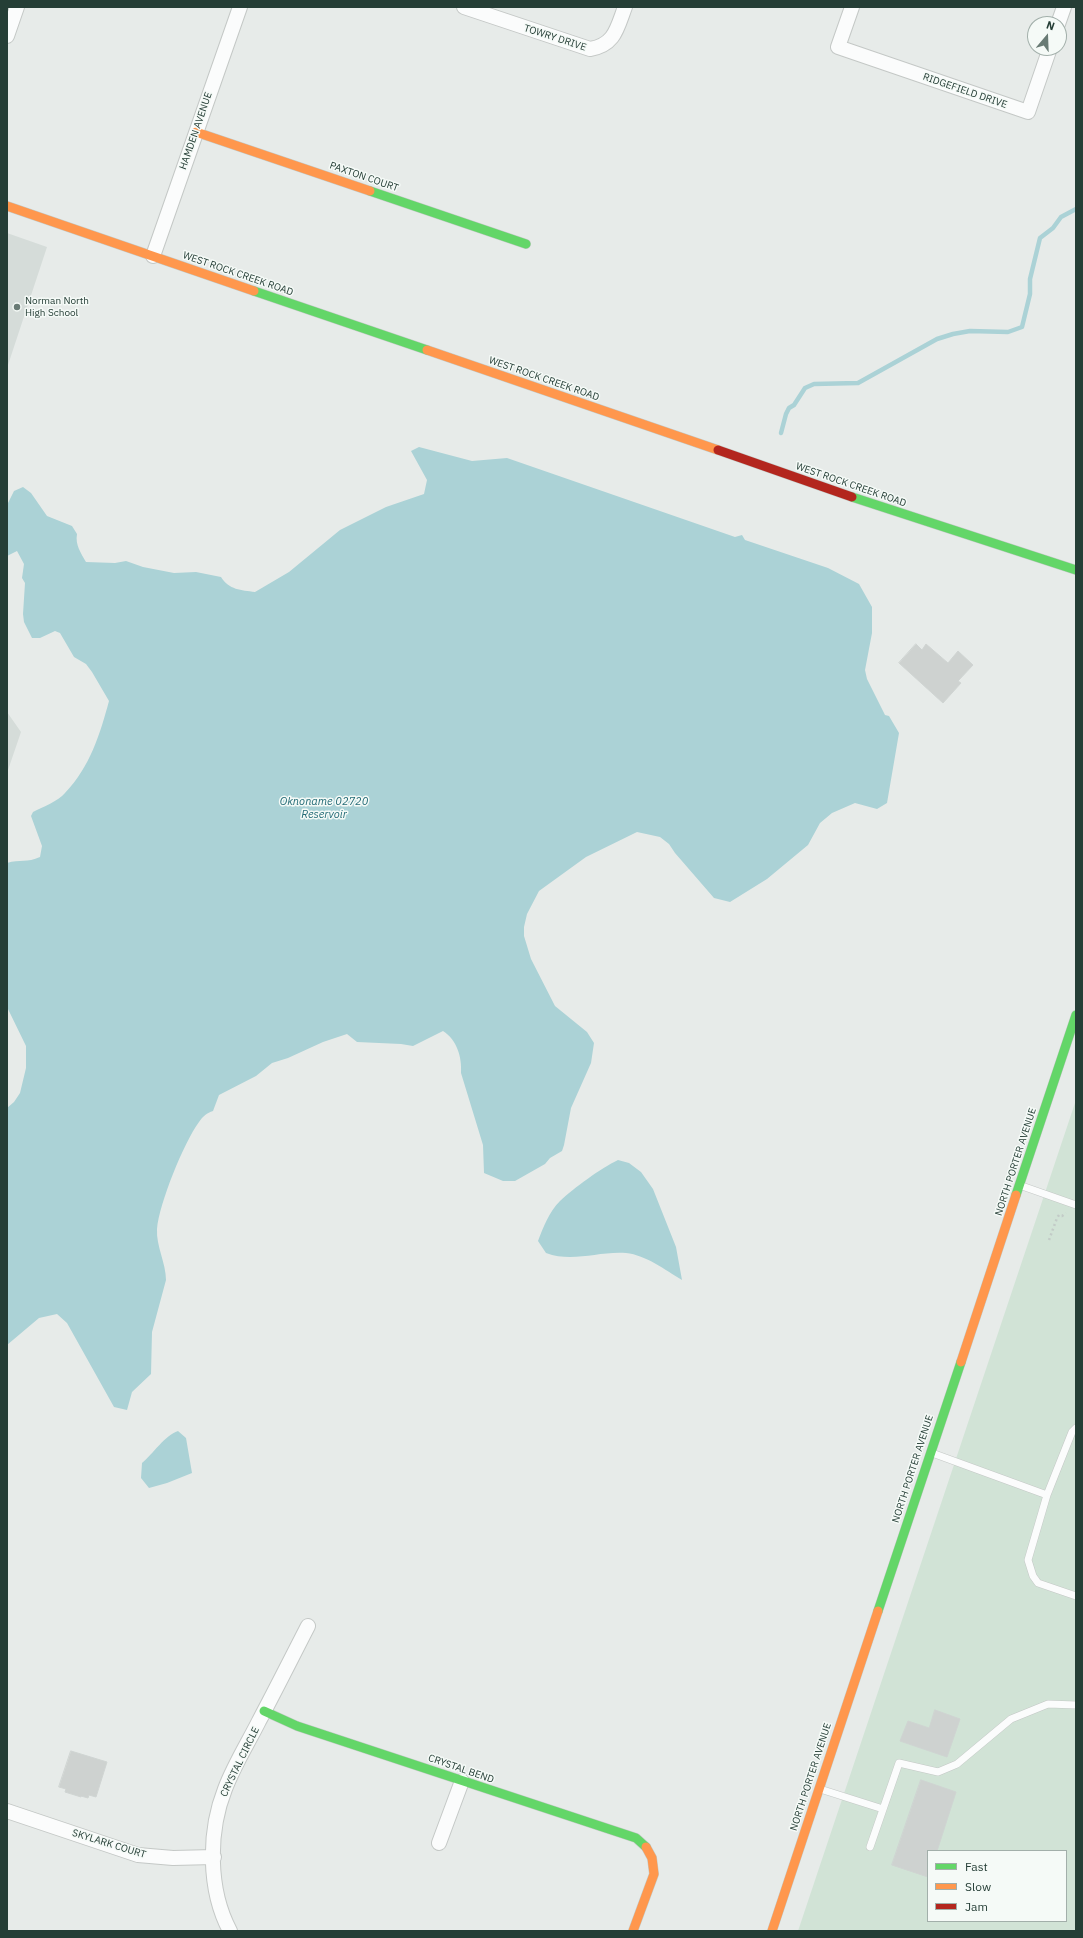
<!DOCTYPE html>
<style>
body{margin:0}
#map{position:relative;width:1083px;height:1938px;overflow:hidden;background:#e7ebe9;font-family:"IBM Plex Sans",sans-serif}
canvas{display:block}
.frame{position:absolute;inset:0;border:8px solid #253e36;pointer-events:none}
.legend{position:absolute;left:927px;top:1850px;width:140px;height:72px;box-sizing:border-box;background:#f5faf7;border:1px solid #a2afaa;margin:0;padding:5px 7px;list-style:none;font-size:12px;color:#253e36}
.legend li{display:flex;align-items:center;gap:8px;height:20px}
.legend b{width:20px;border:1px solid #a2afaa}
.north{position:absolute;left:1027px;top:16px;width:40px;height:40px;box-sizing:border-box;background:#f5faf7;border:1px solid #a2afaa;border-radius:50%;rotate:19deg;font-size:11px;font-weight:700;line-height:16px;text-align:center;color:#253e36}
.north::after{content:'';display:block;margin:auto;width:14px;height:18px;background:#697b75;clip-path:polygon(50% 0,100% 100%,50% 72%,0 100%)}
</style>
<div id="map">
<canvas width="1083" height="1938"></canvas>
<div class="frame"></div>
<ul class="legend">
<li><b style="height:5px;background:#63d668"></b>Fast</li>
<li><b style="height:5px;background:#ff974d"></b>Slow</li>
<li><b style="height:5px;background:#b3261e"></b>Jam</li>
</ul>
<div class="north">N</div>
</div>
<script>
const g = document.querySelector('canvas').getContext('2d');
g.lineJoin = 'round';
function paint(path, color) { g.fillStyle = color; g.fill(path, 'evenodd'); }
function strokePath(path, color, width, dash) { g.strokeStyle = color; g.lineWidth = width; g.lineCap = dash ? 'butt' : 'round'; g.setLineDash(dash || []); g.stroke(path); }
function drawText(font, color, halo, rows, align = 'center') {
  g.font = font + ' "IBM Plex Sans",sans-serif'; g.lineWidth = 3; g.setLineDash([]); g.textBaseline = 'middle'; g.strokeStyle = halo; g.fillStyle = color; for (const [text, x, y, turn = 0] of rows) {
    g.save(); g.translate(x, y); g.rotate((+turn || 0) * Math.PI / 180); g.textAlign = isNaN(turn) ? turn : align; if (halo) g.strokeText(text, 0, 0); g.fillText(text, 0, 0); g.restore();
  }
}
const built = new Path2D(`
 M7,233L47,247L7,368Z
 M7,712L21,732L7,773Z`);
const green = new Path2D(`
 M1076,1100V1931H798ZM928,1851H1066V1921H928Z`);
const water = new Path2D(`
 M419,447L472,461L507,458L735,537L742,535L745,540L828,568L859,584L872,607V633L865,670L867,679L885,715L889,716L899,733L887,803L877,809L855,803L832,813L820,823L808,845L767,879L730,902L714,898L675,853L669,844L660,837L637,832L586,857L539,891L527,914L524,927V936L531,959L555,1006L587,1032L594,1043L591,1063L571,1108L564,1145L562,1151L550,1158L545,1164L515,1181H503L484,1173L483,1145L461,1073C462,1057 457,1040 443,1031L413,1046L401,1044L357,1042L347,1034L323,1042L288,1058L272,1063L256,1076L219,1095L213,1111C207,1113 203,1116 199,1122C184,1142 159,1204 157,1229C156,1246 166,1263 166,1280L152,1332L151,1374L132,1392L127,1410L114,1407L67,1323L57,1314L39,1318L7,1345V1108L14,1102L20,1093L26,1068V1046L7,1007V863C20,859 27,863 40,857L42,846L31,816L33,812C43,807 58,801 65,793C90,767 100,734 109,701L92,672L86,664L74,657L60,633L55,631L40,638H32L24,622L23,614L25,583L22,578L24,564L17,551L7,556V505L14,491L23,487L31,493L47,516L72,526L77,534C75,545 81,553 86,562L115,563L126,561L143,567L174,573L196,572L221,577C229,590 241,590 255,592L289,572L340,530L386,507L424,494L427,480L411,451Z
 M618,1160L629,1163L641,1172L653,1189L676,1247L682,1280C665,1270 646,1255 626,1253C598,1251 573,1263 546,1253L538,1241C543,1228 549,1212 560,1201C574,1188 601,1168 618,1160Z
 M178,1431L186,1438L192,1473L167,1483L149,1488L141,1478L142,1463C153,1454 165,1435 178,1431Z`);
const stream = new Path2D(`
 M781,433L786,414L789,408L794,405L805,388L814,384L858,383L937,339L953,334L970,331L1008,332L1022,327L1030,294V279L1040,238L1053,228L1061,217L1076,209`);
const building = new Path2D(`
 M916,644L922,650L926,644L948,663L958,651L973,665L958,681L961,683L943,703L899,663Z
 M935,1710L960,1719L947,1757L900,1741L908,1721L929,1728Z
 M71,1751L107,1762L96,1797L89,1795L88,1798L81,1796V1797L65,1792L66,1789L59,1787Z
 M921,1780L956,1792L937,1851H928V1877L892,1865Z`);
const path = new Path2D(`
 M1049,1240L1057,1218L1059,1215L1062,1216L1066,1213`);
const lane = new Path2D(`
 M1022,1186L1076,1205
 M1076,1428L1072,1432L1047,1495L1028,1560L1033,1576L1038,1583L1076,1596
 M932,1453L1047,1495
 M820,1789L883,1809
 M870,1847L899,1763L938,1772L957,1764L1011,1719L1048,1704L1076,1705`);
const street = new Path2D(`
 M464,7L590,49C615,45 617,28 625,7
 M852,7L838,47L1028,112L1050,48
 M1058,24L1064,7
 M7,36L17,7
 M153,256L240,7
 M7,1811L138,1855L173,1858L214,1857
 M439,1843L462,1781
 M230,1931C208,1890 208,1832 225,1789C234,1765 248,1743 259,1721C276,1689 292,1657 308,1626`);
const fast = new Path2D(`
 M370,191L526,244
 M254,291L427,350
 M852,497L1076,570
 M1016,1195L1076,1015
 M878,1611L961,1362
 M264,1711L297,1726L636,1838L646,1847`);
const slow = new Path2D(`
 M196,132L370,191
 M7,206L254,291
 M427,350L718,450
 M961,1362L1016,1195
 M633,1931L654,1874L652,1858L646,1847
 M772,1931L878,1611`);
const jam = new Path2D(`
 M718,450L852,497`);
const markers = [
 [17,307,4,"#697b75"]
];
const streetNames = [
 ["TOWRY DRIVE",555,38,18],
 ["RIDGEFIELD DRIVE",965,91,19],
 ["HAMDEN AVENUE",196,131,-71],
 ["PAXTON COURT",364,177,19],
 ["WEST ROCK CREEK ROAD",238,274,19],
 ["WEST ROCK CREEK ROAD",544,379,19],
 ["WEST ROCK CREEK ROAD",851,485,19],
 ["NORTH PORTER AVENUE",1016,1162,-72],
 ["NORTH PORTER AVENUE",913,1469,-72],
 ["CRYSTAL CIRCLE",240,1762,-64],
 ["CRYSTAL BEND",461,1769,19],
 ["NORTH PORTER AVENUE",811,1777,-72],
 ["SKYLARK COURT",109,1844,17]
];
const poiNames = [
 ["Norman North",25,301],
 ["High School",25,313]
];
const waterNames = [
 ["Oknoname 02720",324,802],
 ["Reservoir",324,815]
];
paint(built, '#d5dcd9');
paint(green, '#d1e3d6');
paint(water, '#abd2d6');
strokePath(stream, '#abd2d6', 4.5);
paint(building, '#ced2d0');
strokePath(building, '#cfd4d2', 1);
strokePath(lane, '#c4c8c6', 8);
strokePath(street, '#c4c8c6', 16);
strokePath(fast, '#c3c9c6', 10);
strokePath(slow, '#c3c9c6', 10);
strokePath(jam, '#c3c9c6', 10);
strokePath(path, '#c2cbc7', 2.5, [2, 3]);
strokePath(lane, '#fbfcfc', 7);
strokePath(street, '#fbfcfc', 14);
strokePath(fast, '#63d668', 9);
strokePath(slow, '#ff974d', 9);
strokePath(jam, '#b3261e', 9);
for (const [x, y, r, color] of markers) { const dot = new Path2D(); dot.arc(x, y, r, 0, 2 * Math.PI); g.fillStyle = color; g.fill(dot); strokePath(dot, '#f5faf7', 1.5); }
drawText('10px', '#253e36', '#f5faf7', streetNames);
drawText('10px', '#253e36', '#f5faf7', poiNames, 'left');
drawText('italic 11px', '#236b76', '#f5faf7', waterNames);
</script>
